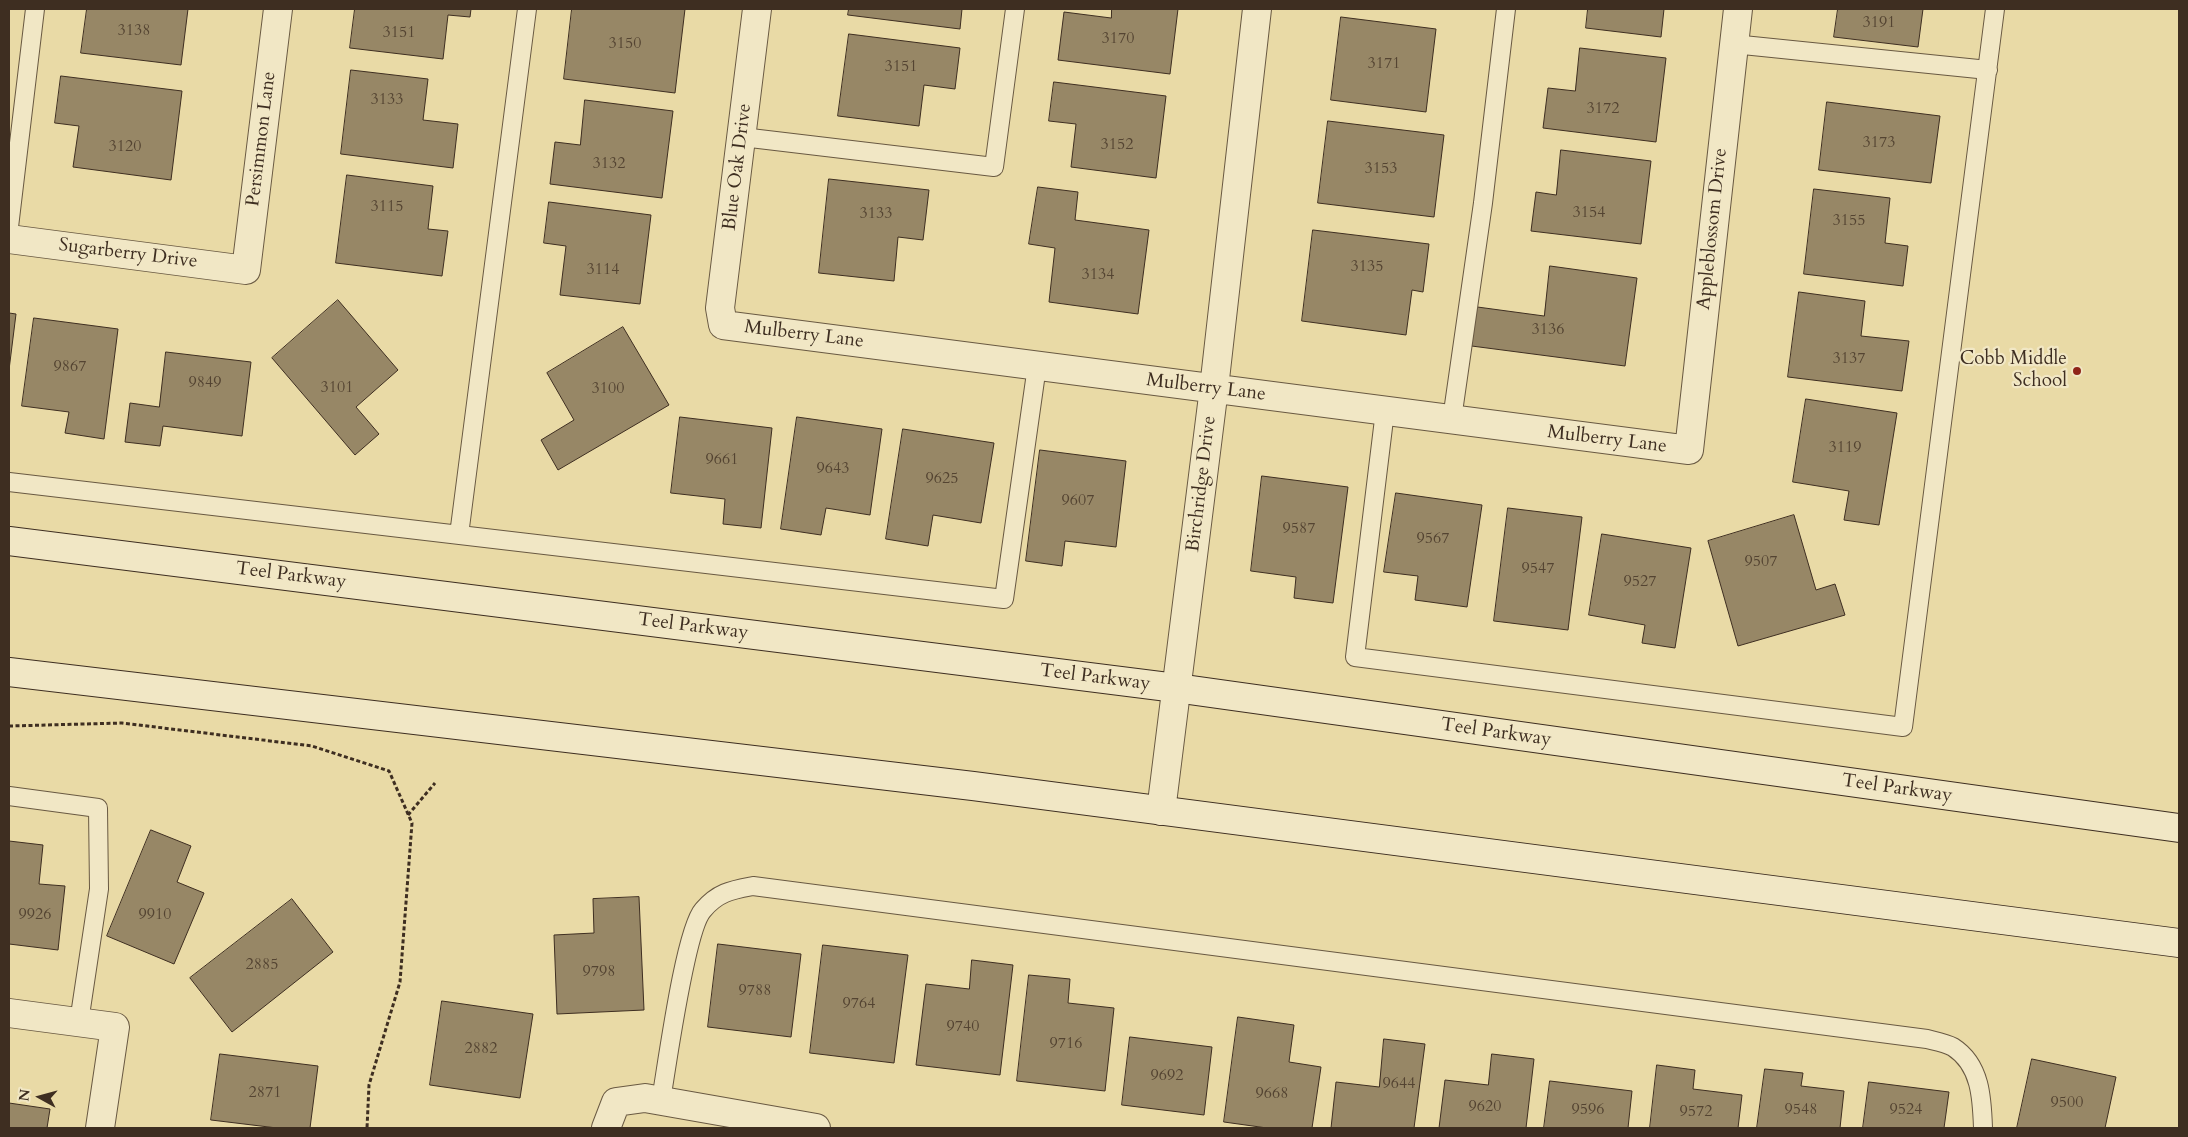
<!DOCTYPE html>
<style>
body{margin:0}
#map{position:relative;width:2188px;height:1137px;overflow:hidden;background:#e9daa6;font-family:Cardo,serif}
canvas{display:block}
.frame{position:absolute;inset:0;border:10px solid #3e2e21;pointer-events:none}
.north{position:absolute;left:15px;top:1072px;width:50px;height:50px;-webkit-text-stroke:4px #f1e7c5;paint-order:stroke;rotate:277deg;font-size:14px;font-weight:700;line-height:20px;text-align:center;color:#3e2e21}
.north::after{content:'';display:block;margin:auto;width:18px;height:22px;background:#3e2e21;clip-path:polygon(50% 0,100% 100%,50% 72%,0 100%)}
</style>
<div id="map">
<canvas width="2188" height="1137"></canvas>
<div class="frame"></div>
<div class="north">N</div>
</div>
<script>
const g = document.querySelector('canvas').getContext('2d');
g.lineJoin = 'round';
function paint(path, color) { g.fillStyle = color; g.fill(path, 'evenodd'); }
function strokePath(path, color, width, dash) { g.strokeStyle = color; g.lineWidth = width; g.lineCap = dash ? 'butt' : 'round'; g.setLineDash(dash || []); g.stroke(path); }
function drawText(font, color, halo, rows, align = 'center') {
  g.font = font + ' Cardo,serif'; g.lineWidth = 4.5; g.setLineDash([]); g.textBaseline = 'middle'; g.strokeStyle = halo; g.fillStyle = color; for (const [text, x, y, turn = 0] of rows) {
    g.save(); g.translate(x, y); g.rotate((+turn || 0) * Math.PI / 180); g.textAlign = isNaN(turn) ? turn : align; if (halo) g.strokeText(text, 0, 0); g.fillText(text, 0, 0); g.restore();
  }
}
const building = new Path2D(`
 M87,9H188L181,65L81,53Z
 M355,9H471L470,17L448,15L443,59L350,48Z
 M572,9H685L675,93L564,79Z
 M849,9H962L960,29L848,15Z
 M1112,9H1178L1170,74L1058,60L1064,12L1111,18Z
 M1588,9H1664L1661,37L1586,28Z
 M1838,9H1923L1918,47L1834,37Z
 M1341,17L1436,29L1426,112L1331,100Z
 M849,34L960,48L955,89L924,85L919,126L838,116Z
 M1580,48L1666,58L1656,142L1543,128L1548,88L1575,91Z
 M351,70L428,79L423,120L458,124L453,168L341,154Z
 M61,76L182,91L171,180L73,167L79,126L55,123Z
 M1054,82L1166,96L1156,178L1071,167L1076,124L1049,121Z
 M585,100L673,111L662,198L550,184L555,142L580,145Z
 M1827,102L1940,116L1931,183L1819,170Z
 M1328,121L1444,135L1434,217L1318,203Z
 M1561,150L1651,161L1641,244L1531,231L1536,192L1556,195Z
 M347,175L433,186L428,229L448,231L442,276L336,263Z
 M829,179L929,190L923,240L898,237L894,281L819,273Z
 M1038,187L1078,192L1075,220L1149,230L1138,314L1049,302L1055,248L1029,244Z
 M1814,189L1890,198L1885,243L1908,246L1903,286L1804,274Z
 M549,202L651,215L640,304L560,295L566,246L544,243Z
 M1313,230L1429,244L1423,292L1412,290L1406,335L1302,321Z
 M1550,266L1637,278L1625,366L1464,345L1470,306L1544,316Z
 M1799,292L1865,301L1861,336L1909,341L1902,391L1788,377Z
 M338,300L398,370L356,407L379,434L355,455L272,358Z
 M9,313L16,314L9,370Z
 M34,318L118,329L104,439L65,433L69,412L22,406Z
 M623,327L669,405L558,470L541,440L574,420L547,373Z
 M166,352L251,362L242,436L163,426L160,446L125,442L130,403L159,407Z
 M1806,399L1897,413L1879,525L1844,520L1849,491L1793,482Z
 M680,417L772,428L761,528L723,524L725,499L671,493Z
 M797,417L882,429L870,515L826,508L821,535L781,529Z
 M903,429L994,443L981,523L933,515L928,546L886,539Z
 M1040,450L1126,461L1116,547L1065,541L1062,566L1026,561Z
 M1262,476L1348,487L1333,603L1294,598L1296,577L1251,571Z
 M1396,493L1482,505L1467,607L1415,600L1418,576L1384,572Z
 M1508,508L1582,517L1568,630L1494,621Z
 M1794,515L1816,590L1835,584L1845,615L1738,646L1708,541Z
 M1602,534L1691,548L1675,648L1642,643L1645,625L1589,615Z
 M151,830L191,846L177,882L204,893L174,964L107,936Z
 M9,841L43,845L39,884L65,886L58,950L9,944Z
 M639,897L644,1010L557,1014L554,935L594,933L593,899Z
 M292,899L333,952L232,1032L190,978Z
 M718,944L801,954L791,1037L708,1027Z
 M823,945L908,955L894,1063L810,1053Z
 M972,960L1013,965L1000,1075L916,1065L926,984L969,989Z
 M1029,975L1070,979L1068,1003L1114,1008L1105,1091L1017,1081Z
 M442,1001L533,1014L520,1098L430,1085Z
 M1238,1017L1294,1025L1289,1062L1321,1067L1312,1128H1267L1224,1122Z
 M1130,1037L1212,1047L1204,1115L1122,1105Z
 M1384,1039L1425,1044L1414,1128H1331L1336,1082L1379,1087Z
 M220,1054L318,1066L310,1128H277L211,1120Z
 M1492,1054L1534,1059L1526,1128H1439L1445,1080L1488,1085Z
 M2032,1059L2116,1077L2105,1128H2017Z
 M1657,1065L1695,1070L1693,1089L1742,1095L1738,1128H1650Z
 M1765,1069L1803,1073L1801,1086L1844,1091L1840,1128H1757Z
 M1550,1081L1632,1091L1628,1128H1544Z
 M1869,1082L1949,1092L1944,1128H1863Z
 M9,1103L50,1109L47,1128H9Z`);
const path = new Path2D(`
 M9,726L122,723L312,746L389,771L412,823L400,982L369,1085L367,1128
 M408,815L435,783`);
const lane = new Path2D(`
 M1733,44L1988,70
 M742,137L994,167L1015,9
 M9,227L35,9
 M1385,411L1355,657L1903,727L1995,9
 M1452,419L1483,203L1506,9
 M9,482L1004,599L1037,366
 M459,535L527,9
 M9,796L98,808L99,889L79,1022
 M661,1100C667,1066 685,930 703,910C718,892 732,890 753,886C1145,934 1536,988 1927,1039C1935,1041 1946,1043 1953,1047C1981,1065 1982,1099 1983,1128`);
const street = new Path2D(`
 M757,9L720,308L723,325L1689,450L1738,9
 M9,239L246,270L278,9
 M1161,811L1214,388L1257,9
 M9,1013L115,1027L100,1128
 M606,1128L616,1102L645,1098L816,1128`);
const secondary = new Path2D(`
 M9,541L1176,688L2179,828
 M9,672L973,786L2179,943`);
const markers = [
 [2077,371,5,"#8f2418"]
];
const numberNames = [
 ["3191",1879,23],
 ["3138",134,31],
 ["3151",399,33],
 ["3170",1118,39],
 ["3150",625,44],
 ["3171",1384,64],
 ["3151",901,67],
 ["3133",387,100],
 ["3172",1603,109],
 ["3173",1879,143],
 ["3152",1117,145],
 ["3120",125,147],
 ["3132",609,164],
 ["3153",1381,169],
 ["3115",387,207],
 ["3154",1589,213],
 ["3133",876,214],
 ["3155",1849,221],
 ["3135",1367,267],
 ["3114",603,270],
 ["3134",1098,275],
 ["3136",1548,330],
 ["3137",1849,359],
 ["9867",70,367],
 ["9849",205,383],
 ["3101",337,388],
 ["3100",608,389],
 ["3119",1845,448],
 ["9661",722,460],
 ["9643",833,469],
 ["9625",942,479],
 ["9607",1078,501],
 ["9587",1299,529],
 ["9567",1433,539],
 ["9507",1761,562],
 ["9547",1538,569],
 ["9527",1640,582],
 ["9926",35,915],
 ["9910",155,915],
 ["2885",262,965],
 ["9798",599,972],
 ["9788",755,991],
 ["9764",859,1004],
 ["9740",963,1027],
 ["9716",1066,1044],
 ["2882",481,1049],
 ["9692",1167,1076],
 ["9644",1399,1084],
 ["2871",265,1093],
 ["9668",1272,1094],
 ["9500",2067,1103],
 ["9620",1485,1107],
 ["9596",1588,1110],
 ["9548",1801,1110],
 ["9524",1906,1110],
 ["9572",1696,1112]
];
const streetNames = [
 ["Persimmon Lane",262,139,-83],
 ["Blue Oak Drive",738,167,-83],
 ["Appleblossom Drive",1713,229,-84],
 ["Sugarberry Drive",128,254,7],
 ["Mulberry Lane",804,335,7],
 ["Mulberry Lane",1206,388,7],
 ["Mulberry Lane",1607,440,7],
 ["Birchridge Drive",1202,484,-83],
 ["Teel Parkway",291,576,7],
 ["Teel Parkway",693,627,7],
 ["Teel Parkway",1095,678,7],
 ["Teel Parkway",1496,733,8],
 ["Teel Parkway",1897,789,8]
];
const poiNames = [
 ["Cobb Middle",2067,360],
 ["School",2067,382]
];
paint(building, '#978766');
strokePath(building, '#3e2e21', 1);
strokePath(lane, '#695942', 20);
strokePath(street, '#695942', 30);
strokePath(secondary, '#3e2e21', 30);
strokePath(path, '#3e2e21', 3, [4, 2.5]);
strokePath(lane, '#f1e7c5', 18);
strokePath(street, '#f1e7c5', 28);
strokePath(secondary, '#f1e7c5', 28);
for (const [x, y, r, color] of markers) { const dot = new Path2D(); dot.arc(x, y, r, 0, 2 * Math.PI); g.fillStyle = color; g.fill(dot); strokePath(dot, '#f1e7c5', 2); }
drawText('16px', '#544432', null, numberNames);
drawText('19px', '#3e2e21', '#f1e7c5', streetNames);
drawText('19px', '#3e2e21', '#f1e7c5', poiNames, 'right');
</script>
